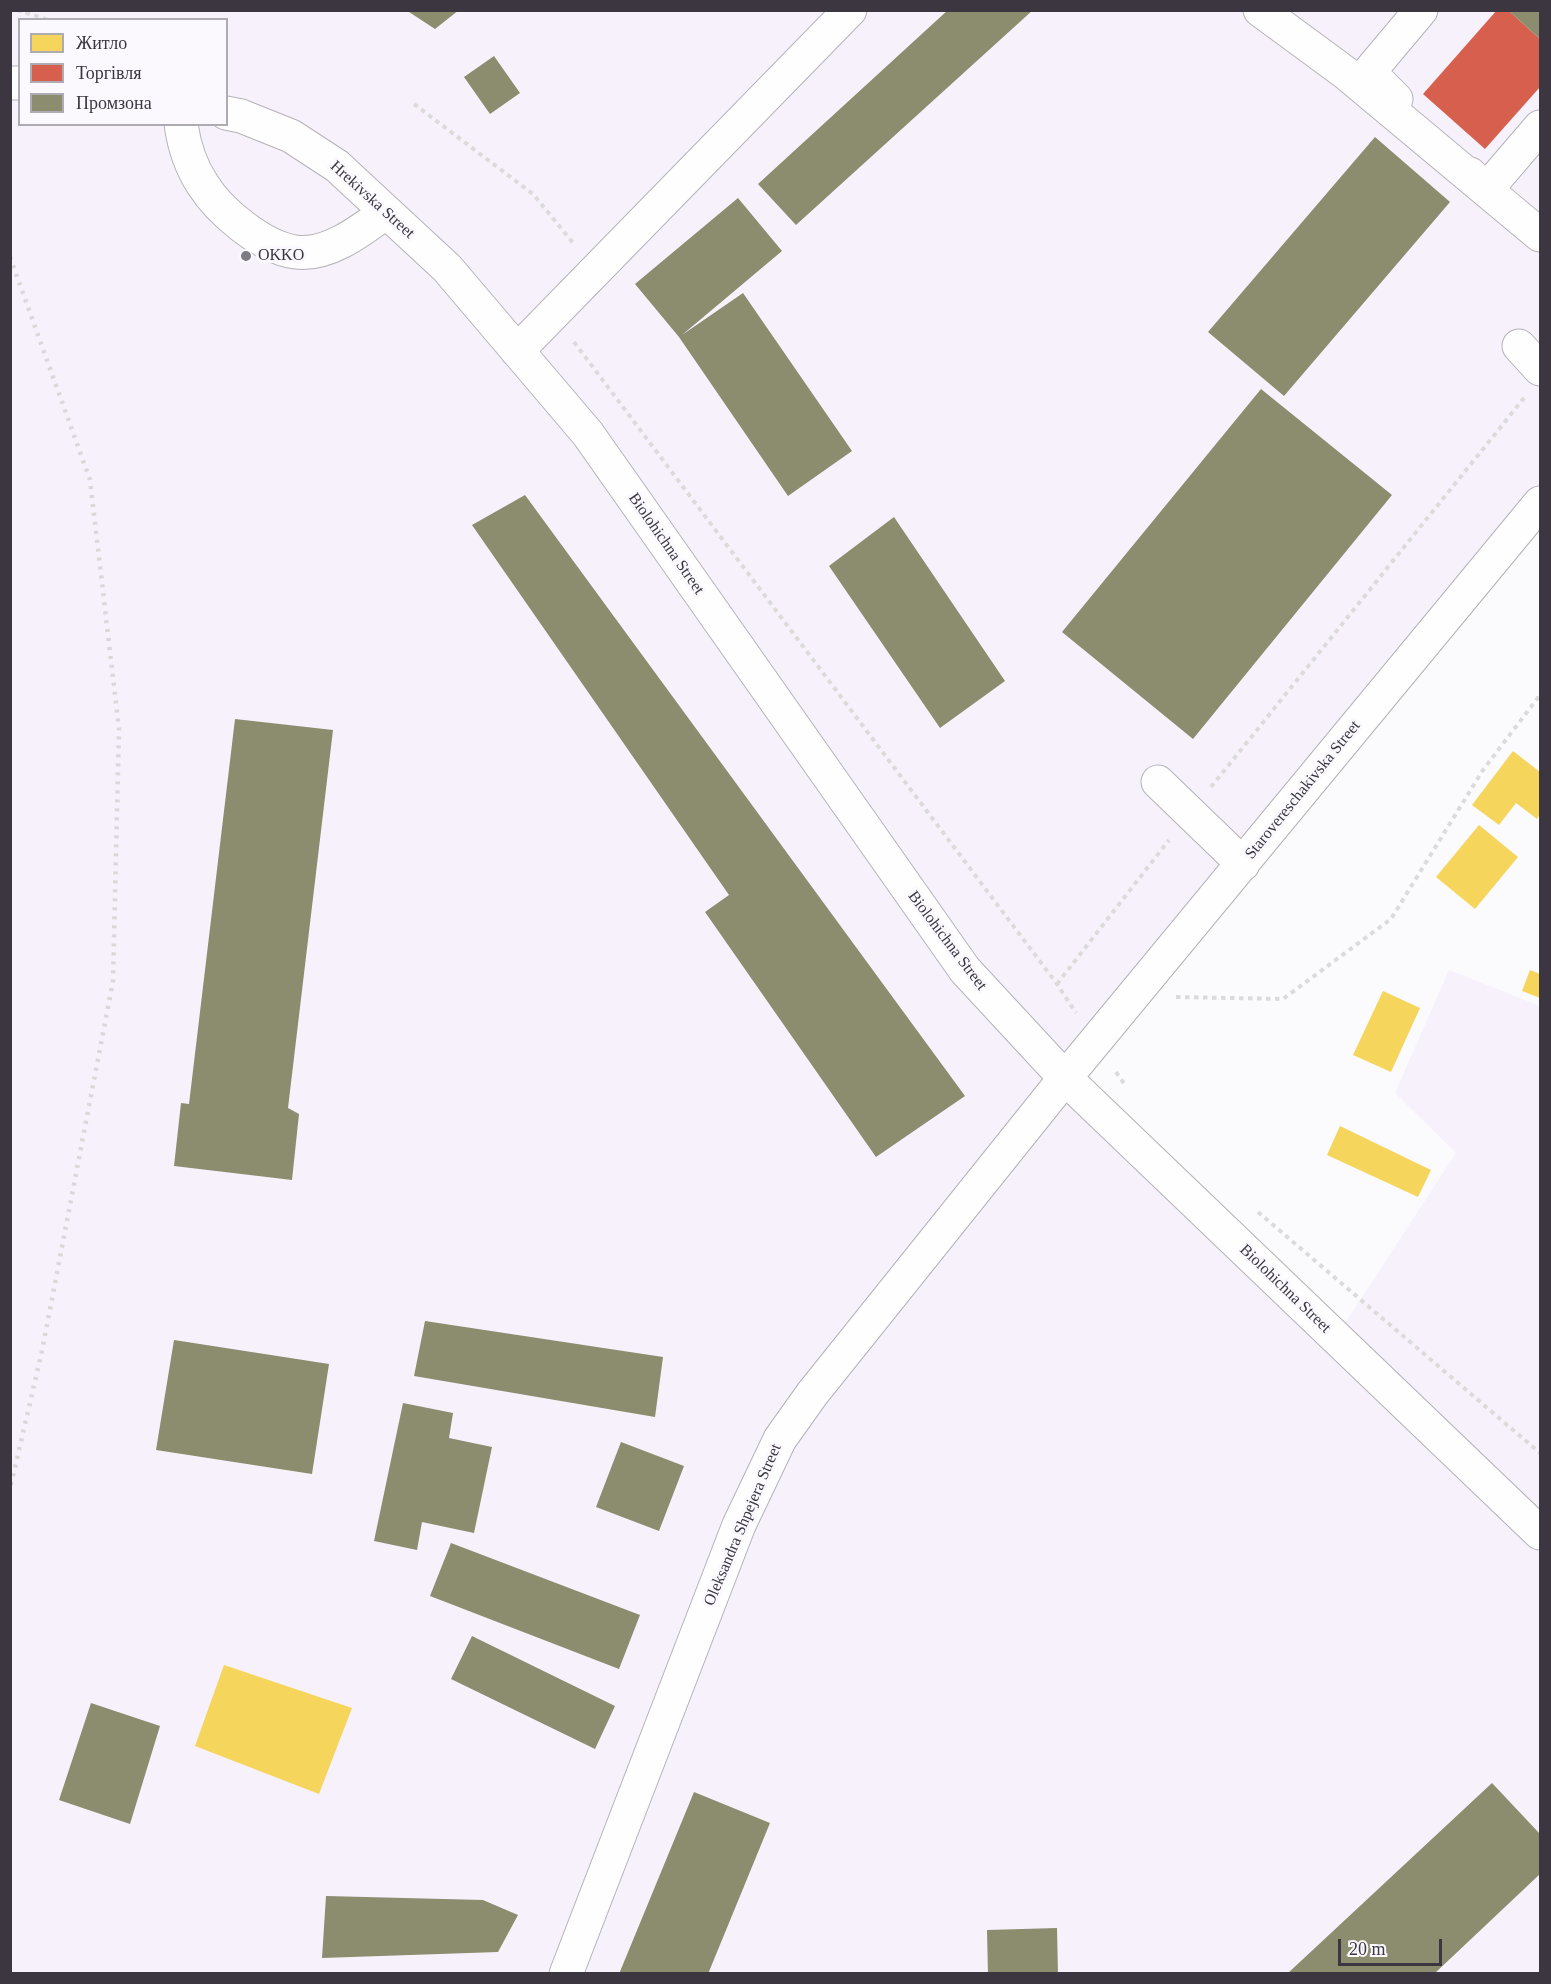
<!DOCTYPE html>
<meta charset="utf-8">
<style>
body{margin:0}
#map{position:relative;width:1551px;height:1984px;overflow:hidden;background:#fbfafd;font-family:Georgia,serif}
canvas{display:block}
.frame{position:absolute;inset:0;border:12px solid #3b3640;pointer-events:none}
.legend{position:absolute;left:18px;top:18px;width:210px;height:108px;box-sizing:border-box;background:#fbf9fe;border:2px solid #aeabb2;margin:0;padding:8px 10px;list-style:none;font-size:18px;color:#3b3640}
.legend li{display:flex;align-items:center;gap:12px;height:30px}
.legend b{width:30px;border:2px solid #aeabb2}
.scale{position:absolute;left:1338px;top:1939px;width:104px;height:27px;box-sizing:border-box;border:3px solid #3b3640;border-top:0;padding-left:8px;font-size:18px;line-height:21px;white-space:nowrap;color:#3b3640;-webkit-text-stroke:4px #fbf9fe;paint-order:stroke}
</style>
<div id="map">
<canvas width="1551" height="1984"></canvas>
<div class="frame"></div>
<ul class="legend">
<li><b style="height:16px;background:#f6d55c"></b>Житло</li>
<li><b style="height:16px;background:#d6604d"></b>Торгівля</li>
<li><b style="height:16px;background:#8c8c6e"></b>Промзона</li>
</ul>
<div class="scale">20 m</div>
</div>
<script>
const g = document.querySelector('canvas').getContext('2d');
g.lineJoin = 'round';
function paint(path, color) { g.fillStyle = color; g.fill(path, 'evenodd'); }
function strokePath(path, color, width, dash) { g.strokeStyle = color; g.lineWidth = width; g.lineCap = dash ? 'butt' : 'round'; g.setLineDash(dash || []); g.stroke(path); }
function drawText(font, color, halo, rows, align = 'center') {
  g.font = font + ' Georgia,serif'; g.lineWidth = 6; g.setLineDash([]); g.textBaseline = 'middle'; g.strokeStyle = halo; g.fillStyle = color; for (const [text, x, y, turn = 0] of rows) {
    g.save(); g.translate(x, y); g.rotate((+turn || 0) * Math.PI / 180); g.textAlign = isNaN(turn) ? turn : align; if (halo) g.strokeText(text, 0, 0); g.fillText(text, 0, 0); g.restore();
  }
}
const built = new Path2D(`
 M11,11H1540V494L1065,1078L1336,1337L1456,1153L1395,1093L1449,970L1540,1006V1973L11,1974ZM20,20H226V124H20Z`);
const homes = new Path2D(`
 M1513,751L1540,772V814L1537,819L1516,803L1499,825L1472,805Z
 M1479,825L1518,857L1475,909L1436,877Z
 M1530,970L1540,974V998L1522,991Z
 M1383,991L1420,1008L1391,1072L1353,1055Z
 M1340,1126L1431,1170L1418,1197L1327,1155Z
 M224,1665L352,1708L319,1794L195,1746Z`);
const shops = new Path2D(`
 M1497,10H1508L1540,39V87L1485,149L1423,94Z`);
const industry = new Path2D(`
 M406,10H459L435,29Z
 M948,10H1033L796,225L758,184Z
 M1508,10H1540V39Z
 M494,56L520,93L490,114L464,77Z
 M1375,137L1450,202L1284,396L1208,332Z
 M738,198L782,251L682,335L743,293L852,451L788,496L679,337L635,284Z
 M1261,389L1392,495L1193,739L1062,632Z
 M525,495L965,1096L876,1157L705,912L729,895L472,525Z
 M894,517L1005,681L940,728L829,566Z
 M235,719L333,730L288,1108L299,1114L292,1180L174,1166L181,1103L189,1104Z
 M425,1321L663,1357L655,1417L414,1376Z
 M174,1340L329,1364L312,1474L156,1450Z
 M403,1403L453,1413L449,1438L492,1447L474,1533L422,1522L417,1550L374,1541Z
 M621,1442L684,1466L659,1531L596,1507Z
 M451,1543L640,1615L619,1669L430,1596Z
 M472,1636L615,1706L595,1749L451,1679Z
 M91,1703L160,1726L130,1824L59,1800Z
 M1492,1783L1540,1834V1874L1434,1974H1287Z
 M694,1792L770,1823L708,1974H619Z
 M326,1896L483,1900L518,1915L498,1952L322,1958Z
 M1057,1928L1058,1974H988L987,1930Z`);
const path = new Path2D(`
 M17,10L49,20
 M414,104L533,194L574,244
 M574,342L1057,984L1076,1013
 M1211,787L1524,398
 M1057,984L1169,840
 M1176,997L1283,999L1391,919L1483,770L1540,695
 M1116,1072L1125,1085
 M1258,1212L1540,1453`);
const minor = new Path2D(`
 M1260,10L1347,74L1540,235
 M10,83H20
 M1396,99L1369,72L1421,10
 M226,113L241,116L291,136L337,166L447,268L588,434L965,970L1065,1078L1540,1533
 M181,124C184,146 191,167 203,185C220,212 262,247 295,252C327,257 362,230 386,212
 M1470,174L1486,190L1540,127
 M1519,346L1540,369
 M517,351L850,10
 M1158,782L1243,864
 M566,1974L739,1525L780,1439L812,1394L1065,1078L1540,503`);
const rail = new Path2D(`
 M10,257L90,480L119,729L113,981L42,1351L10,1489`);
const markers = [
 [246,256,6,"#7e7b82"]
];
const streetNames = [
 ["Hrekivska Street",372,200,42],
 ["Biolohichna Street",666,544,55],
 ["Starovereschakivska Street",1303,790,-51],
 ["Biolohichna Street",947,941,53],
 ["Biolohichna Street",1285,1289,44],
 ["Oleksandra Shpejera Street",743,1525,-67]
];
const poiNames = [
 ["OKKO",258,256]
];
paint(built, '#f7f1fc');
paint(homes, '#f6d55c');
paint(shops, '#d6604d');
paint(industry, '#8c8c6e');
strokePath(minor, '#b5b2b8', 35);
strokePath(path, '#dcdbdc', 4, [4.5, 4.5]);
strokePath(minor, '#fefeff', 33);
strokePath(rail, '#d8d8d9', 4.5, [3, 6]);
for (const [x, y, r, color] of markers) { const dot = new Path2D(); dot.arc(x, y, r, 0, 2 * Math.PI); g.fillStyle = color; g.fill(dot); strokePath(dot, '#fbf9fe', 2); }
drawText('16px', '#3b3640', '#fbf9fe', streetNames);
drawText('16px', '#3b3640', '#fbf9fe', poiNames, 'left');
</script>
